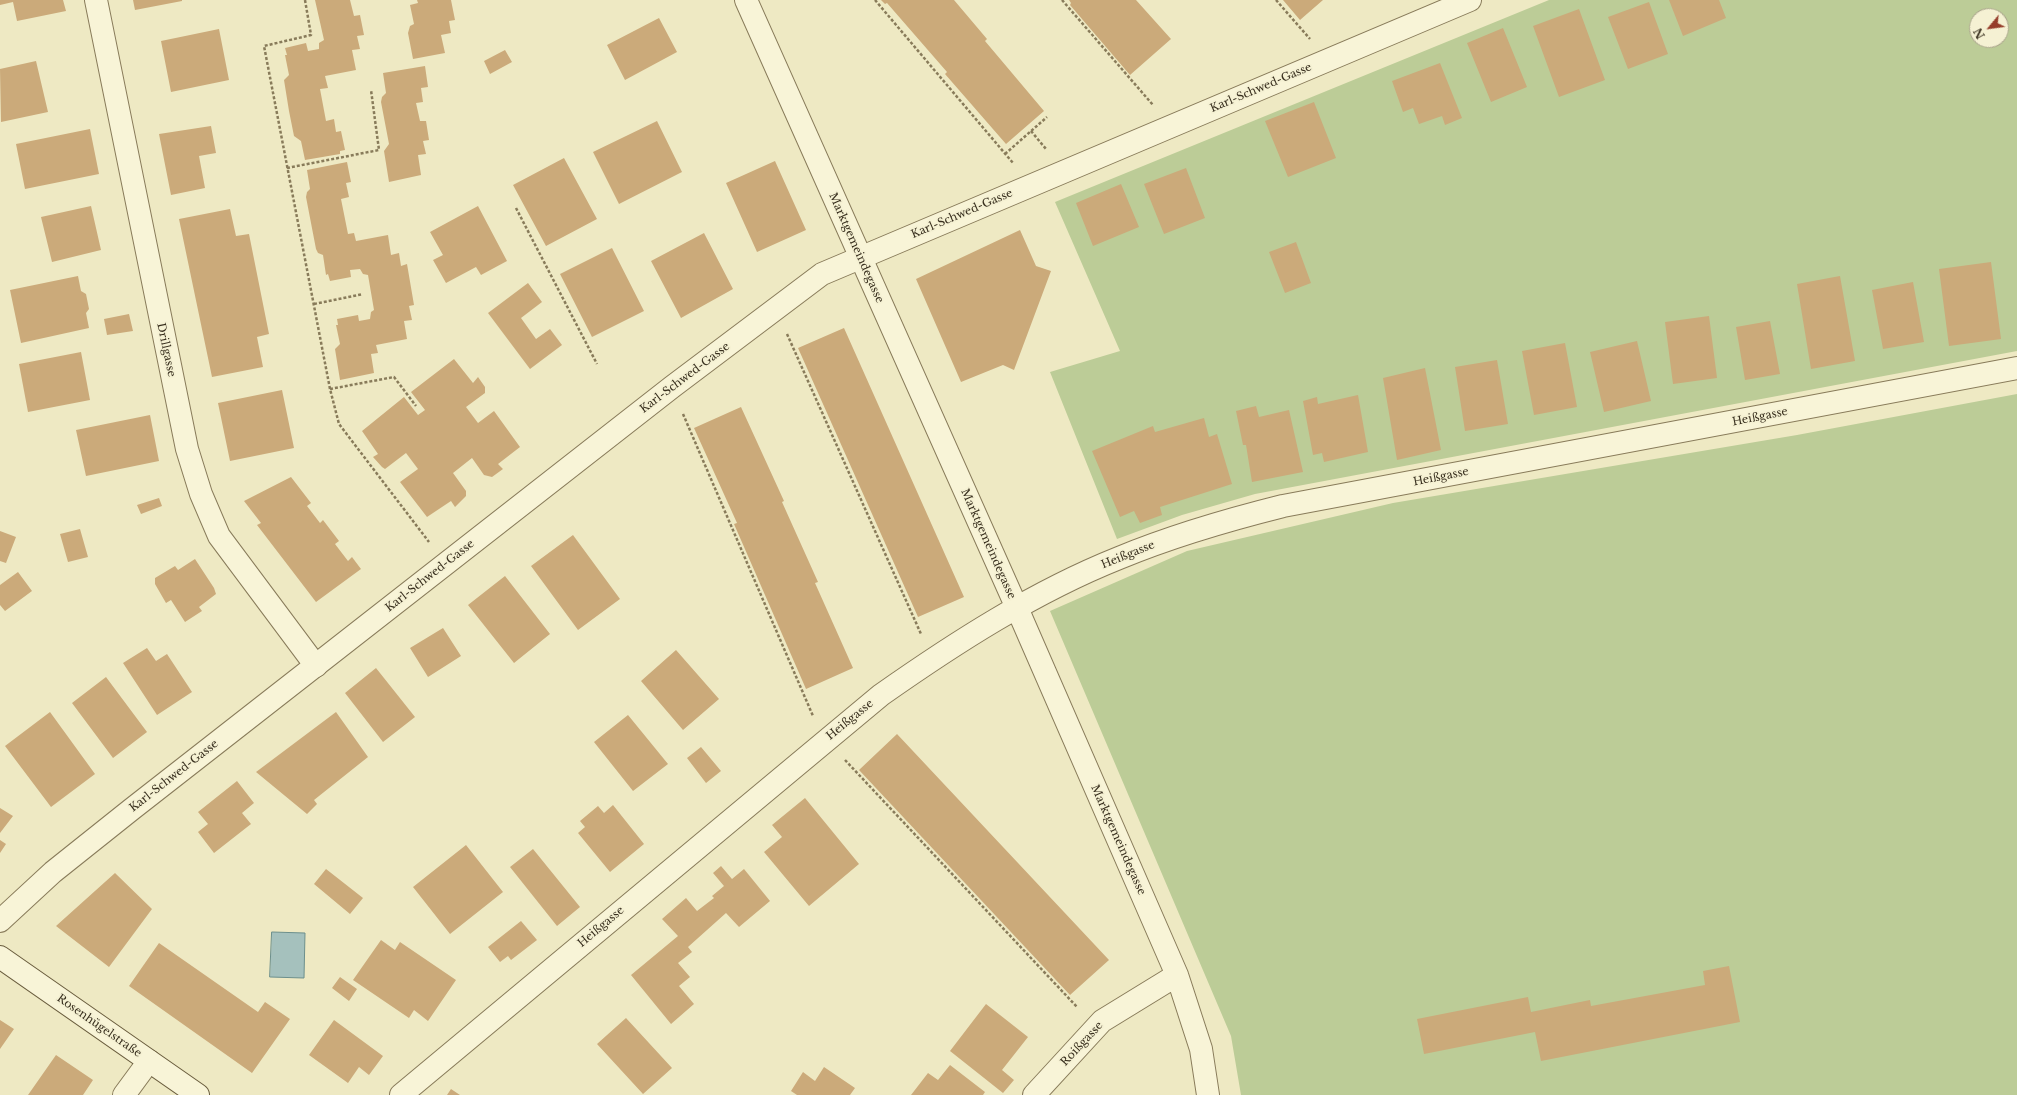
<!DOCTYPE html>
<meta charset="utf-8">
<style>
body{margin:0}
#map{position:relative;width:2017px;height:1095px;overflow:hidden;background:#eee9c3;font-family:"Libre Baskerville",serif}
canvas{display:block}
.north{position:absolute;left:1969px;top:8px;width:40px;height:40px;box-sizing:border-box;background:#f5f1d3;border:1px solid #a9a38b;border-radius:50%;rotate:241deg;font-size:11px;font-weight:700;line-height:16px;text-align:center;color:#382f1e}
.north::after{content:'';display:block;margin:auto;width:14px;height:18px;background:#963e2b;clip-path:polygon(50% 0,100% 100%,50% 72%,0 100%)}
</style>
<div id="map">
<canvas width="2017" height="1095"></canvas>
<div class="north">N</div>
</div>
<script>
const g = document.querySelector('canvas').getContext('2d');
g.lineJoin = 'round';
function paint(path, color) { g.fillStyle = color; g.fill(path, 'evenodd'); }
function strokePath(path, color, width, dash) { g.strokeStyle = color; g.lineWidth = width; g.lineCap = dash ? 'butt' : 'round'; g.setLineDash(dash || []); g.stroke(path); }
function drawText(font, color, halo, rows, align = 'center') {
  g.font = font + ' "Libre Baskerville",serif'; g.lineWidth = 3.5; g.setLineDash([]); g.textBaseline = 'middle'; g.strokeStyle = halo; g.fillStyle = color; for (const [text, x, y, turn = 0] of rows) {
    g.save(); g.translate(x, y); g.rotate((+turn || 0) * Math.PI / 180); g.textAlign = isNaN(turn) ? turn : align; if (halo) g.strokeText(text, 0, 0); g.fillText(text, 0, 0); g.restore();
  }
}
const green = new Path2D(`
 M1549,0H2017V351L1255,494L1182,515L1117,539L1050,372L1120,351L1055,202ZM1977,16H2001V40H1977Z
 M2017,394V1095H1241L1231,1036L1050,611L1187,551L1393,503L1797,435Z`);
const water = new Path2D(`
 M272,932L305,933L304,978L270,977Z`);
const building = new Path2D(`
 M0,0H63L66,11L17,21L13,2L0,5Z
 M133,0H182V1L135,10Z
 M315,0H350L354,16L360,15L364,35L357,36L360,49L352,50L356,70L325,76L328,88L320,89L326,121L334,119L336,132L341,131L345,150L340,151V154L305,160L301,141L294,136L289,111L284,80L289,75L285,55H287L285,48L306,43L308,51L319,49V43L324,40Z
 M417,0H451L455,20L449,21L451,33L441,35L445,53L413,59L408,33L410,26L414,24L410,5L418,3Z
 M881,0H954L987,39L985,41L1044,111L1006,144L945,74L947,72L887,3L885,4Z
 M1069,0H1136L1171,39L1130,75L1070,5L1071,3Z
 M1283,0H1323L1300,20Z
 M1669,0H1719L1726,18L1683,36Z
 M1649,2L1668,54L1628,69L1608,17Z
 M1579,9L1605,80L1559,97L1533,26Z
 M659,18L677,52L625,80L607,45Z
 M1503,28L1527,87L1491,102L1467,43Z
 M219,29L229,80L171,92L161,41Z
 M505,50L512,62L490,74L484,61Z
 M36,61L48,112L1,122L0,69Z
 M1440,63L1462,118L1445,125L1442,116L1419,124L1413,108L1403,112L1392,81Z
 M425,66L428,87L421,88L423,102L416,103L420,121H426L429,140L423,141L426,154L418,155L421,175L389,182L384,151L389,144L381,102L382,97L386,93L383,73Z
 M1314,102L1336,158L1288,177L1265,121Z
 M657,121L682,172L619,204L593,152Z
 M211,126L216,153L199,156L205,188L171,195L159,134Z
 M90,129L99,174L25,189L16,144Z
 M564,158L597,219L546,246L513,185Z
 M775,161L806,230L757,252L726,183Z
 M347,162L351,182L346,183L349,197L341,199L348,234L354,233L356,241L388,235L391,255L399,253L401,266L407,264L414,305L409,306L412,320L404,321L407,339L376,345L378,353L371,354L374,373L340,380L335,349L340,344L336,325H338L337,319L358,315L359,321L370,319L371,312L374,310L368,275L363,274L360,269L350,270L351,277L330,281L328,274L326,275L323,255L318,253L316,249L306,197L307,192L310,189L307,170Z
 M1186,168L1205,218L1164,234L1144,184Z
 M1121,184L1139,227L1093,246L1076,203Z
 M91,206L101,250L52,262L41,217Z
 M478,206L507,261L481,275L476,267L446,283L433,260L443,255L430,232Z
 M230,209L236,236L249,234L269,334L257,337L263,367L212,377L179,219Z
 M1020,230L1036,266L1051,271L1014,370L1003,365L961,382L916,279Z
 M704,233L733,289L681,318L651,261Z
 M1296,242L1311,283L1285,293L1269,252Z
 M612,248L644,311L592,337L560,274Z
 M1991,262L2001,339L1949,346L1939,269Z
 M78,276L81,291L86,294L89,309L86,313L89,328L21,343L10,290Z
 M1840,276L1855,361L1811,369L1797,284Z
 M1913,282L1924,342L1883,349L1872,290Z
 M528,283L542,302L521,318L536,339L550,329L562,345L530,369L488,313Z
 M129,314L133,331L107,335L104,319Z
 M1709,316L1717,378L1673,384L1665,322Z
 M1770,321L1780,374L1745,380L1736,327Z
 M844,328L964,597L918,617L798,348Z
 M1637,341L1651,401L1604,412L1590,352Z
 M1565,343L1577,407L1534,415L1522,351Z
 M81,352L90,400L28,412L19,364Z
 M454,359L473,383L478,377L485,387V393L466,407L478,423L494,411L520,447L498,464L503,469L492,477L484,475L472,458L453,473L466,491V496L455,507L451,501L427,517L400,482L418,469L406,453L385,469L382,467L373,457L378,454L362,431L404,397L418,415L425,410L411,392Z
 M1497,360L1508,424L1465,431L1455,367Z
 M1425,368L1441,450L1397,460L1383,378Z
 M282,390L294,448L230,461L218,403Z
 M1358,395L1368,452L1324,462L1322,453L1313,455L1303,401L1317,397L1318,404Z
 M1256,406L1259,417L1289,410L1303,472L1252,482L1246,445H1243L1236,411Z
 M741,407L784,501L782,502L818,582L815,583L853,668L806,689L734,524L737,523L694,428Z
 M150,415L159,461L86,476L76,430Z
 M1204,418L1209,437L1217,434L1232,484L1160,507L1162,515L1140,523L1134,511L1120,517L1092,451L1153,426L1155,432Z
 M291,477L311,503L307,506L320,523L323,520L339,541L335,544L348,561L352,557L361,569L316,602L257,525L261,523L244,501Z
 M159,498L162,506L141,514L137,505Z
 M80,529L88,557L68,562L60,534Z
 M0,531L16,537L6,563L0,561Z
 M573,535L620,599L578,630L531,566Z
 M195,559L214,588L216,594L199,607L202,611L185,622L171,600L166,603L155,584V578L175,566L178,570Z
 M18,572L32,591L5,611L0,605V585Z
 M505,576L550,634L514,663L468,605Z
 M443,628L461,656L428,677L410,648Z
 M147,648L156,661L167,654L192,692L157,715L123,663Z
 M676,650L719,699L683,730L641,681Z
 M376,668L415,717L383,742L345,693Z
 M106,677L147,732L113,758L72,703Z
 M50,712L95,774L51,807L5,746Z
 M336,712L368,757L314,800L317,804L307,814L256,772Z
 M628,715L668,764L633,791L594,742Z
 M897,734L1109,960L1070,995L859,770Z
 M701,747L721,771L706,783L687,758Z
 M237,781L254,803L242,813L251,824L214,853L198,832L208,824L198,812Z
 M805,798L859,864L809,906L764,852L782,837L772,825Z
 M613,805L644,844L610,872L578,833L585,827L580,821L598,806L604,813Z
 M0,808L13,816L0,833Z
 M0,840L6,844L0,853Z
 M466,845L503,892L450,934L413,887Z
 M533,849L580,907L557,926L510,867Z
 M721,866L732,879L744,869L770,901L739,927L726,913L688,947L692,952L678,963L690,977L679,986L694,1004L671,1024L631,975L678,936L662,919L686,898L697,911L714,898L712,896L724,886L713,873Z
 M326,869L363,898L350,914L314,884Z
 M115,873L152,909L109,967L56,926Z
 M521,921L537,940L511,960L508,956L500,962L488,947Z
 M381,940L395,950L400,942L456,980L428,1021L414,1010L409,1018L353,980Z
 M159,943L258,1012L265,1002L290,1019L252,1073L129,986Z
 M1729,966L1740,1022L1541,1061L1535,1032L1424,1054L1417,1019L1528,997L1531,1012L1590,1000L1591,1006L1705,985L1703,971Z
 M340,977L357,989L349,1001L332,988Z
 M986,1004L1028,1037L1002,1070L1014,1080L1003,1093L950,1051Z
 M626,1018L672,1068L643,1094L597,1044Z
 M0,1020L14,1029L0,1049Z
 M334,1020L383,1056L369,1075L359,1067L348,1083L309,1055Z
 M56,1055L93,1080L83,1095H28Z
 M950,1065L985,1092L983,1095H911L928,1073L938,1080Z
 M824,1067L855,1088L850,1095H797L791,1091L803,1072L815,1081Z
 M451,1089L460,1095H447Z`);
const path = new Path2D(`
 M305,0L311,35L264,46L330,389L339,424L429,542
 M875,0L1013,163
 M1062,0L1153,105
 M1276,0L1310,39
 M1031,131L1046,149
 M1005,154L1047,117
 M287,168L379,150L371,90
 M516,208L597,364
 M314,304L363,294
 M787,334L921,634
 M330,389L394,377L416,406
 M683,414L813,716
 M845,760L1077,1007`);
const minor = new Path2D(`
 M96,0L187,449L201,494L219,536L316,666
 M746,0L1017,608L1177,975L1201,1049L1208,1095
 M124,1095L149,1061
 M401,1095L881,695C955,643 1034,592 1119,558C1172,536 1227,520 1283,506L2017,368
 M1034,1095L1102,1021L1177,975`);
const tertiary = new Path2D(`
 M0,921L53,872L132,809L672,387L822,274L1470,0`);
const secondary = new Path2D(`
 M0,957L198,1095`);
const streetNames = [
 ["Karl-Schwed-Gasse",1261,88,-23],
 ["Karl-Schwed-Gasse",962,214,-23],
 ["Marktgemeindegasse",856,248,66],
 ["Drillgasse",166,350,78],
 ["Karl-Schwed-Gasse",685,378,-37],
 ["Heißgasse",1760,417,-11],
 ["Heißgasse",1441,477,-11],
 ["Marktgemeindegasse",988,544,66],
 ["Heißgasse",1128,555,-22],
 ["Karl-Schwed-Gasse",430,576,-38],
 ["Heißgasse",850,720,-39],
 ["Karl-Schwed-Gasse",174,776,-38],
 ["Marktgemeindegasse",1118,840,66],
 ["Heißgasse",601,927,-40],
 ["Rosenhügelstraße",99,1026,35],
 ["Roißgasse",1082,1044,-47]
];
paint(green, '#bccc97');
paint(water, '#a5c1bd');
strokePath(water, '#6c8f8c', 1);
paint(building, '#cbaa7a');
strokePath(minor, '#887b5a', 24);
strokePath(tertiary, '#887b5a', 24);
strokePath(secondary, '#695c3d', 24);
strokePath(path, '#887b5a', 2.5, [3, 2]);
strokePath(minor, '#f8f4d7', 22);
strokePath(tertiary, '#f8f4d7', 22);
strokePath(secondary, '#f8f4d7', 22);
drawText('11px', '#382f1e', '#f5f1d3', streetNames);
</script>
